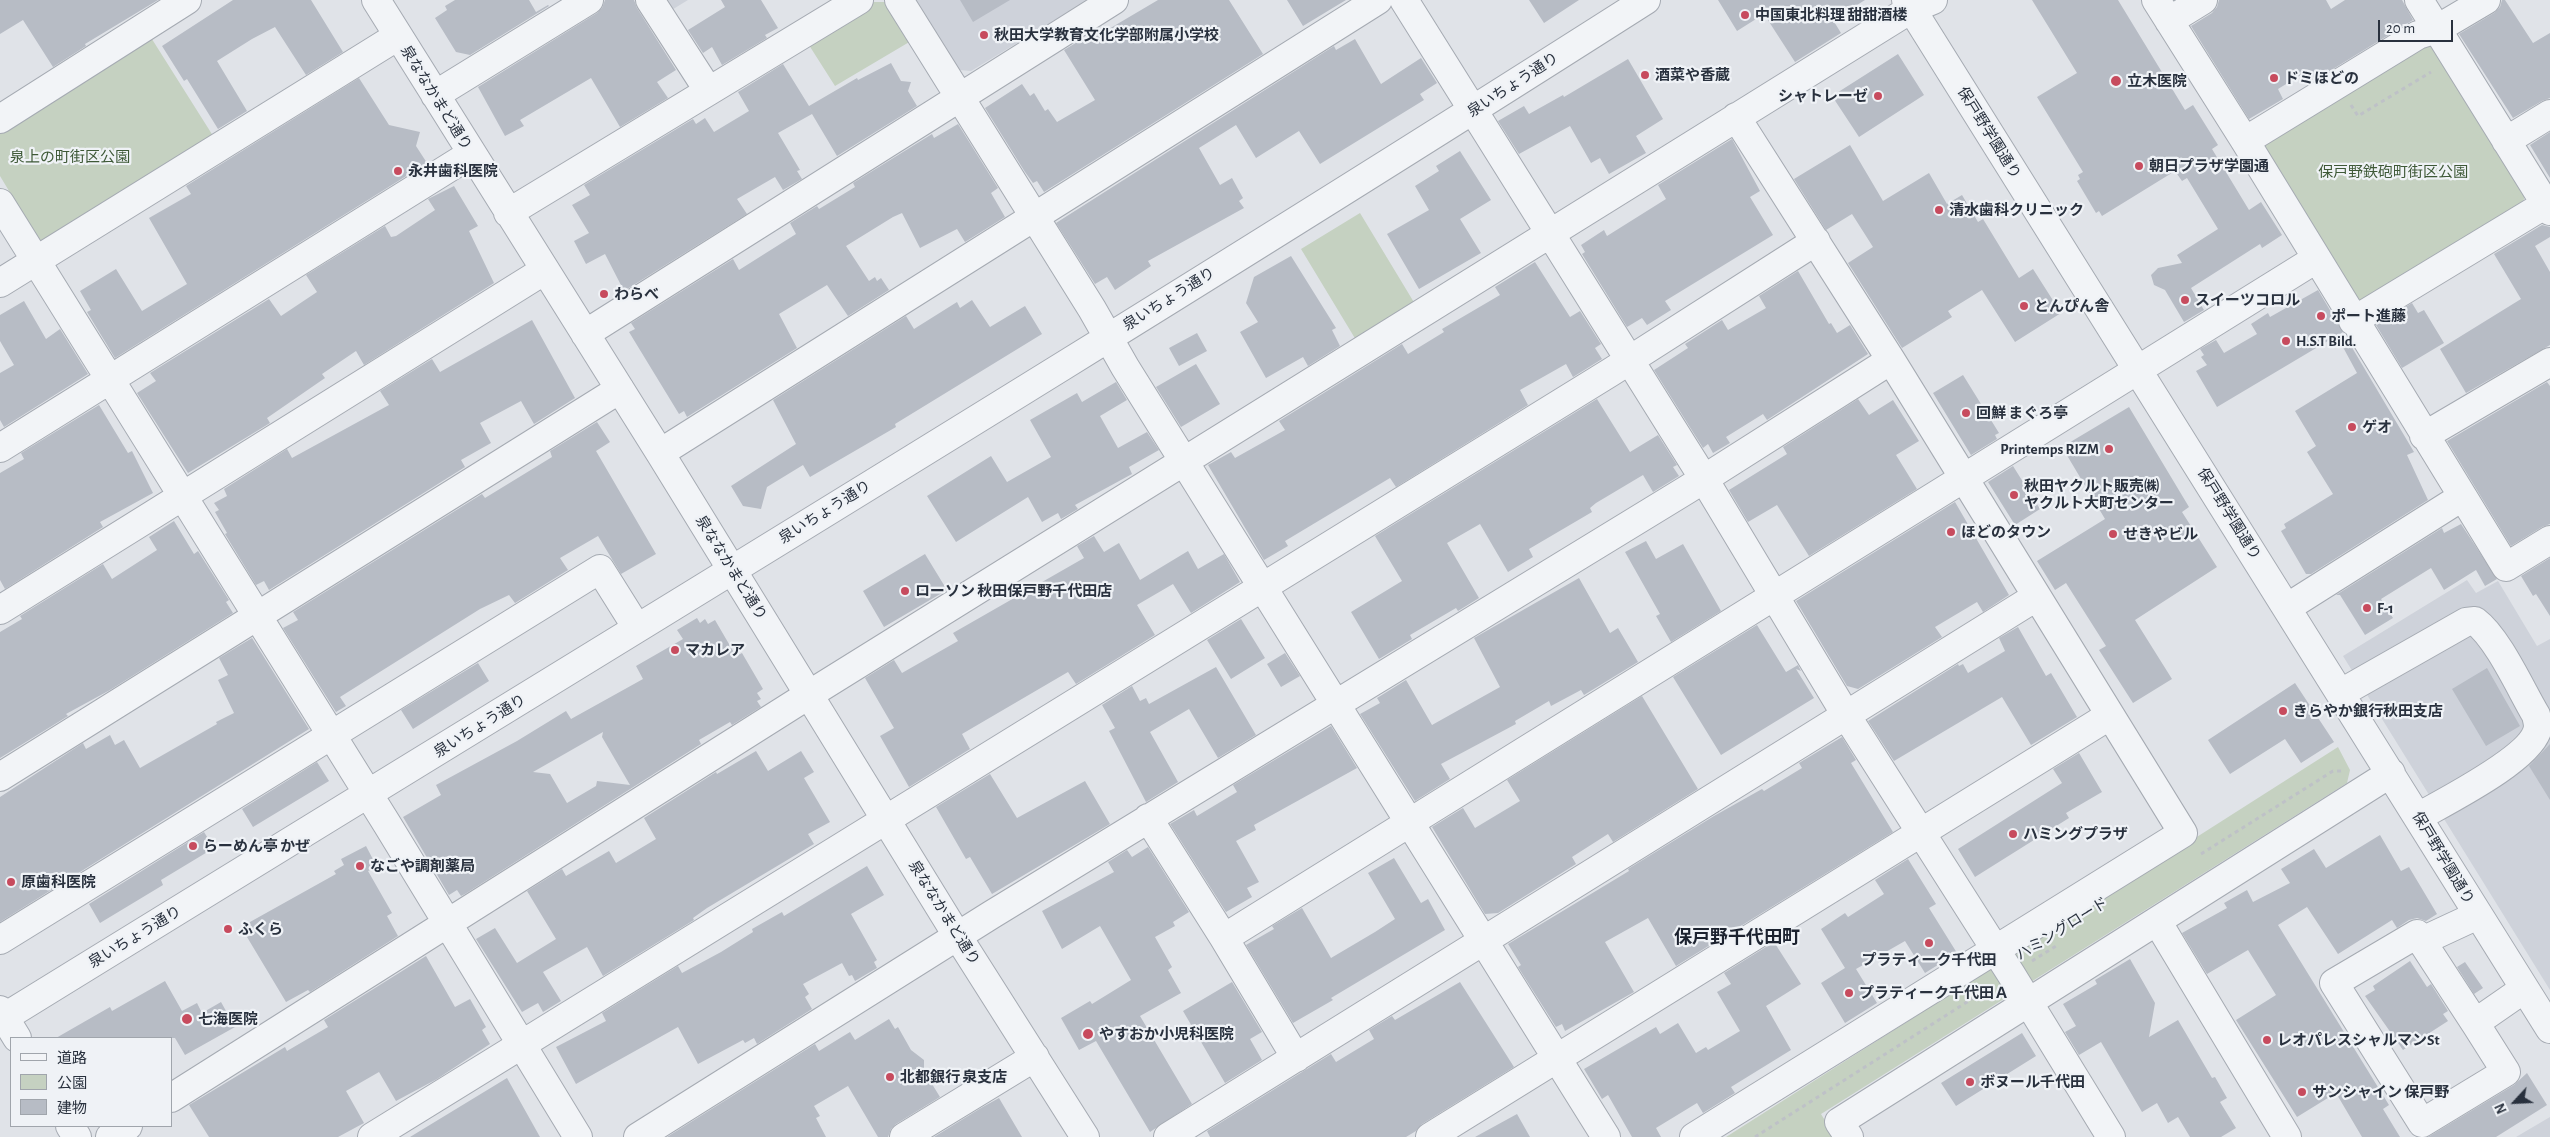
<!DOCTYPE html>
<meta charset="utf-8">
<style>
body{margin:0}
#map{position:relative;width:2550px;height:1137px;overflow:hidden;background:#e0e3e8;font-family:"Alegreya Sans","Noto Sans JP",sans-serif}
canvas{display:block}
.legend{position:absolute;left:10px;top:1037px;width:162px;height:90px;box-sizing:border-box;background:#eff2f6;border:1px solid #a0a5ac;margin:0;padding:6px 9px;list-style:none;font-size:15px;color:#29313e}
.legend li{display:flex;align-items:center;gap:10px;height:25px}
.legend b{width:25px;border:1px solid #a0a5ac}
.north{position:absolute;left:2490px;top:1077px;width:50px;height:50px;-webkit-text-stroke:4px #eff2f6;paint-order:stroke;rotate:245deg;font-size:14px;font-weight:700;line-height:20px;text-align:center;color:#29313e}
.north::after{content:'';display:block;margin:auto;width:18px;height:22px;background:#29313e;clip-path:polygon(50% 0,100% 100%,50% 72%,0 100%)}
.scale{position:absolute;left:2378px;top:20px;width:75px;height:22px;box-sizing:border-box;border:2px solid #29313e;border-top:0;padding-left:6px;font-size:15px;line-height:18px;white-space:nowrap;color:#29313e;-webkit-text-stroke:4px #eff2f6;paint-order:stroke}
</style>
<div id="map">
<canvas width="2550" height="1137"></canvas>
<ul class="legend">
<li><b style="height:6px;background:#f2f4f7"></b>道路</li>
<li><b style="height:14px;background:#c5d1c1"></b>公園</li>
<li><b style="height:14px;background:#b7bcc5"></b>建物</li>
</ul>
<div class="north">N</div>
<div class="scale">20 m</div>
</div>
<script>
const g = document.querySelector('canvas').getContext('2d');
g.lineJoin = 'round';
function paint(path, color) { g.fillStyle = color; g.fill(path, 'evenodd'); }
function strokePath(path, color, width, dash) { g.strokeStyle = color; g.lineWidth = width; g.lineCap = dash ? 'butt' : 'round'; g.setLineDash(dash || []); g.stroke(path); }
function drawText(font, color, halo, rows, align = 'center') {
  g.font = font + ' "Alegreya Sans","Noto Sans JP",sans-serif'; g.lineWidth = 4.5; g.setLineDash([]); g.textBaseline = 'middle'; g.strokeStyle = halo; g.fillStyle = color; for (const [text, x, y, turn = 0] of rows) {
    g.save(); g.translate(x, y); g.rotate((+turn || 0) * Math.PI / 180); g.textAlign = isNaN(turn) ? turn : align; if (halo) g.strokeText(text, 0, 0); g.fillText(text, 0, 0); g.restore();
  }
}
const built = new Path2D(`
 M663,0H688L670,11Z
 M916,0H1088L971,71L959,70Z
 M2467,580L2476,593L2498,581L2537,646L2550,639V990L2343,656Z
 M2550,1117V1137H2516Z`);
const green = new Path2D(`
 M874,2H887L911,41L835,86L807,42Z
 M150,36L215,139L48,242L38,239L0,176V128Z
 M2429,37L2525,195L2522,206L2364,301L2356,299L2262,146Z
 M1360,213L1415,304L1356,340L1301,249Z
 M2338,747L2350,770L2347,783L1821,1114L1835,1137H1726Z`);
const building = new Path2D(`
 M0,0H158L85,44L86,46L53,67L23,20L0,34Z
 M233,0H311L343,52L306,75L275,27L252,39L217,61L247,111L218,129L187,79L184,81L162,46Z
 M455,0H529L536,12L548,5L549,6L470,55L456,52L435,18L447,10L445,6Z
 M605,0H634L637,8L676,70L657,82L668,98L620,127L591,78L520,120L524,126L505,136L478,87L597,13L602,8Z
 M721,0H761L778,28L765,35L767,38L722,65L712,47L703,53L688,30L725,7Z
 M960,0H1010L973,22Z
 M1158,0H1229L1263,54L1044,192L1037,181L1033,183L1025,172L985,108L1022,84L1030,96L1034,93L1045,111L1048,109L1057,122L1095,100L1064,50L1094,32L1097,36Z
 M1287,0H1346L1303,26Z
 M1529,0H1579L1544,23Z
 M1718,0H1865L1833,20L1841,33L1795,62L1764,14L1737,31Z
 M2032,0H2118L2185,110L2193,105L2218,145L2212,149L2249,210L2261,202L2282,235L2262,248L2260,244L2191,288L2204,310L2184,322L2165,290L2154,285L2151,275L2158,268L2182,263L2177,255L2218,229L2187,178L2182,181L2175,171L2102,216L2099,211L2096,213L2077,181L2080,179L2078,175L2083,172L2037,97L2077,73Z
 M2219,0H2326L2331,9L2345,0H2402L2413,20L2315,80L2309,70L2278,89L2283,99L2249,119L2191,26L2212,13L2217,7Z
 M2502,0H2505L2533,43L2550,33V98L2542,101L2513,118L2459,34L2494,13L2500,7Z
 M1355,39L1381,84L1421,58L1437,83L1420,94L1424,100L1320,164L1299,131L1256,158L1236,125L1199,148L1220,185L1232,178L1243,198L1239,201L1244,208L1148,261L1151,266L1115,290L1107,277L1095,284L1056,223L1334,46L1336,50Z
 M1898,54L1924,95L1859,137L1832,96Z
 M1628,59L1663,119L1636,136L1646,153L1609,174L1600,158L1591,163L1570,126L1519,154L1498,121L1524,106L1529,114L1563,95L1564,97Z
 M891,63L901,81L911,82L908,91L917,106L837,156L812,114L778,133L800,170L797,171L802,179L783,190L775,177L737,199L747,214L624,291L605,254L586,264L574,241L589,233L572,205L590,195L584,185L693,119L696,124L705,118L714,132L749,111L738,92L783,64L809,106L857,78L858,80Z
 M359,78L389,125L420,132L416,146L427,163L115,358L87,312L91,310L80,291L116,269L142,311L187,284L149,218L191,194L186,186Z
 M958,124L998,188L991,193L1005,217L965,242L957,229L920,248L902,213L893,217L846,246L869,281L875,277L877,281L881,278L889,290L848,316L827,285L779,314L797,348L687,417L684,411L679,414L629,332L635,329L631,323L733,259L739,270L796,234L790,223L817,206L819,209L855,187L853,183L932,134L934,138Z
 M2550,132V178L2530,145Z
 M1732,139L1760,191L1750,197L1773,235L1665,301L1671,310L1647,325L1642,318L1627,327L1582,254L1585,252L1581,245L1604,230L1607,236L1666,199L1658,185Z
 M1850,145L1883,201L1929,173L1947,204L1962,195L1978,222L1983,219L2019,278L2033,269L2061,313L2015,342L1982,290L1948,311L1952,317L1902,348L1848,263L1873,247L1852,214L1826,230L1794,179Z
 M1460,151L1491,200L1460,219L1481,253L1419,289L1387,234L1429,210L1415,186L1439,171L1436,166Z
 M454,186L478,226L469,231L494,283L364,365L356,351L322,374L325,378L267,418L270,423L188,473L137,393L156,381L150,373L269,299L281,316L317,292L306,275L385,226L391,237L396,236L435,210L428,199Z
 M2542,225L2550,227V237L2535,246L2550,272V345L2466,393L2440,349L2521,299L2494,254Z
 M1291,256L1336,328L1332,330L1340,346L1308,366L1303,357L1266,378L1240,332L1258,322L1246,303L1254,277Z
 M1535,262L1570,317L1580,311L1601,344L1595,348L1602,359L1573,377L1566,364L1520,390L1528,405L1396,487L1390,478L1285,541L1288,546L1264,560L1208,465L1231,452L1235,458L1285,430L1279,421L1402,344L1408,354L1444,332L1442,329L1500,295L1495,287Z
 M1798,271L1829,324L1831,323L1837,333L1850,325L1868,354L1767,420L1763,414L1726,437L1730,443L1713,453L1708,444L1703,448L1654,370L1688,348L1685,344L1722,320L1728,330L1766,308L1759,296Z
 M2318,290L2343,332L2217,407L2196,371L2207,365L2201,357L2204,355L2200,349L2216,340L2224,353L2257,334L2251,324L2268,313L2270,317Z
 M972,300L990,327L1025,306L1042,334L895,424L896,427L810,477L803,465L767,487L761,509L743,506L731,486L796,444L773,400L906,316L914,329L957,302L960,308Z
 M24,301L46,339L60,329L88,374L4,427L0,420V373L14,365L0,341V315Z
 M2412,303L2418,313L2424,310L2444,343L2402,368L2376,325Z
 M532,320L575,398L534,424L521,401L480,423L491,443L461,460L465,467L269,590L264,581L256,585L225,534L227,533L215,512L219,510L214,503L227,496L224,489L287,449L292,458L389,405L380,391L432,359L440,372Z
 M1197,333L1207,351L1179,366L1169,348Z
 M2344,334L2414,452L2407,455L2428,500L2311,574H2306L2281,531L2286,528L2284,524L2333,494L2307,452L2316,446L2295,411L2357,373L2338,338Z
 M1196,364L1220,404L1181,427L1156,387Z
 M1963,375L1999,433L1995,435L1997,439L1971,455L1933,393Z
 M1116,382L1127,400L1100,416L1118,448L1147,432L1159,450L1129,467L1132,474L1075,505L1078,509L1061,519L1058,513L1042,522L1028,497L956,542L927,496L991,456L1007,482L1051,457L1030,420L1077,393L1082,402Z
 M2547,382L2550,386V524L2542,527L2511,546L2447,441Z
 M1597,399L1630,452L1658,435L1677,465L1673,467L1679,476L1653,492L1643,475L1596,503L1590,508L1592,512L1529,549L1533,557L1508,572L1480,524L1447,543L1479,598L1458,611L1456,608L1410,635L1412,639L1379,659L1351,612L1402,581L1375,536Z
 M1858,399L1869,415L1893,400L1919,441L1896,455L1917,489L1809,556L1777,505L1748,522L1729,490L1787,454L1783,447Z
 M99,405L128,453L132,451L153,493L100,522L103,527L5,589L0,580V473L24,459L21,453Z
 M2129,407L2189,507L2182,512L2217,567L2135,620L2172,679L2133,703L2099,650L2106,646L2066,583L2055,590L2037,561L2105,519L2062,447Z
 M597,422L610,442L596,451L656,554L621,574L598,536L560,558L568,570L515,603L509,595L480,609L340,697L346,706L336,712L283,628L298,620L293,612L482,494L485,498L552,457L550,451Z
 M2013,466L2040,509L2015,525L1988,482Z
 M1955,502L2009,595L1983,612L1977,602L1935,627L1942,637L1858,689L1847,686L1796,601Z
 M174,521L194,554L198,551L229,600L226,602L233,613L110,690L66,714L68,716L0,758V632L22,619L20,616L103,564L112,579L157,550L149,537Z
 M2461,524L2497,579L2485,586L2476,570L2444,590L2431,568L2381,599L2393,618L2365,635L2340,595H2336L2442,528L2444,533Z
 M1094,536L1104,552L1119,543L1140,580L1188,551L1198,569L1224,554L1240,582L1191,613L1173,584L1137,605L1155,635L1076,684L1068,672L962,734L970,749L909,787L880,736L894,728L865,678L894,660L902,673L958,641L953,633L1084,558L1077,546Z
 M1646,541L1656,559L1683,544L1721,611L1671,642L1656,616L1660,614L1625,552Z
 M925,554L947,590L884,627L863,591Z
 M2550,558V616L2536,594L2533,596L2521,576Z
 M1579,578L1610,633L1618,628L1638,662L1584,695L1581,690L1551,706L1549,701L1515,721L1516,724L1441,764L1450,779L1415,801L1360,714L1380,703L1377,698L1406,680L1432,725L1500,687L1474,638Z
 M697,618L700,623L705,619L708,624L715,620L736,656L742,653L763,689L757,693L761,699L757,701L761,707L732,725L730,722L699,740L701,744L465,894L461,896L457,890L449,895L403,817L441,795L436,785L517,741L566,711L571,719L643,679L636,666L683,639L677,630ZM603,732L602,737L630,785L597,781L596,786L567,803L550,774L533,772Z
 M1241,619L1265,658L1231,679L1207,640Z
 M1757,625L1786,672L1798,665L1801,671L1796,669L1814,698L1721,755L1673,677Z
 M2018,627L2046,676L2051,673L2077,717L2031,745L2002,697L1894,761L1868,721L1958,664L1959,666L1963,664L1968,673L2005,651L1999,638Z
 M252,638L309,729L0,922V797L83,743L86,749L110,735L115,745L124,740L140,768L217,724L216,722L234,713L218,680L228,675L219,658Z
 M1285,653L1300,676L1281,687L1267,664Z
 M478,663L489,681L413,729L401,710Z
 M1216,667L1256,735L1218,758L1189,709L1150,732L1178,782L1146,802L1109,731L1115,728L1102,705L1132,686L1140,701L1146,698L1149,704Z
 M2487,668L2520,726L2486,746L2452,689Z
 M2295,683L2334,742L2301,763L2285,739L2230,774L2208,740Z
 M1642,696L1698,789L1613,842L1608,834L1572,857L1576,864L1498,913L1485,914L1432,827L1463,808L1475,828L1520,801L1507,780Z
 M1331,726L1357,768L1254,825L1256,830L1236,841L1259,882L1247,888L1252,897L1226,912L1170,824L1194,810L1197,816L1237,792L1233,785Z
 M1842,737L1856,760L1851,763L1893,832L1676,966L1648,918L1605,942L1634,992L1565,1031L1562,1024L1556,1027L1518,967L1521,965L1508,944L1629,871L1628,869L1714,816L1762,789L1764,791L1802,768L1799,763Z
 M2550,744V800L2529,766Z
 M756,751L768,771L801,751L814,772L804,778L830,822L808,834L814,844L707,908L693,918L694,920L603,976L587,947L543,972L561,1001L543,1012L538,1003L522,1012L476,939L495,928L517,963L556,939L527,891L562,869L566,876L609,851L616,863L656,839L644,818L716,772L717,774Z
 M2079,753L2102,792L2066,813L2069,818L1975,877L1958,849L2062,783L2053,769Z
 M317,762L329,781L253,827L242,809Z
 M990,774L1017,818L1085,781L1110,824L992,894L970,857L966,859L936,807Z
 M204,832L214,848L161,880L163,885L100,923L89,904Z
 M2380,835L2401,871L2409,867L2437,914L2426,921L2417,918L2409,920L2397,928L2392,920L2338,954L2307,907L2278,925L2389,1105L2383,1109L2400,1137H2362L2336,1093L2297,1117L2236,1020L2276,995L2248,950L2207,974L2182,933L2227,908L2224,903L2247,890L2253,902L2290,883L2281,869L2314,849L2326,868Z
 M366,846L377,867L368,871L392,913L387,916L398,936L310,992L308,990L286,1002L241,927L336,874L334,871L344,865L341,859Z
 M1148,847L1189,912L1173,922L1175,926L1155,937L1172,967L1168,970L1181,993L1140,1016L1192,1104L1150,1132L1096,1041L1079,1050L1061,1018L1090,1001L1092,1004L1131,980L1100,926L1062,949L1042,911L1114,872L1108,862L1127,850L1132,857Z
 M1394,858L1421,903L1428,899L1445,930L1331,998L1333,1000L1293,1023L1246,945L1274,929L1272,926L1302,908L1331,958L1375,932L1395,919L1368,873Z
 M1908,859L1936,904L1929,908L1957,953L1925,973L1905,941L1856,969L1877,1003L1845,1023L1821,983L1845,968L1821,929L1845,913L1848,917L1884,894L1875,880Z
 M867,866L884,895L851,914L877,960L874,962L877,968L855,981L852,975L849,976L842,963L803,984L809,994L805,997L812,1009L757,1044L754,1038L745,1043L743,1040L698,1064L678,1027L576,1084L556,1047L606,1021L602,1013L678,966L682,973L721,952L753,932L752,929L782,912L784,916Z
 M1774,942L1801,984L1766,1006L1791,1050L1731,1087L1735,1093L1703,1113L1697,1103L1656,1128L1661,1137H1632L1608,1095L1602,1099L1584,1069L1656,1027L1660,1034L1678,1023L1696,1053L1706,1047L1708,1050L1740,1031L1717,992L1731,984L1724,973Z
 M426,956L455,1007L470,999L486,1027L482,1030L490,1044L437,1079L396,1101L379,1072L346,1091L364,1123L338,1137H209L189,1105L285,1047L287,1051L328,1027L324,1020Z
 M2130,959L2155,1003L2149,1037L2178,1020L2212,1078L2215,1077L2227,1098L2220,1102L2236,1128L2221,1137H2190L2178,1117L2168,1123L2157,1103L2142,1112L2101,1042L2079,1055L2065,1032L2076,1026L2063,1004L2097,984L2095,980Z
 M2410,961L2427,987L2431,984L2448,1011L2443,1014L2448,1021L2403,1050L2365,996L2375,990L2373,986Z
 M2465,962L2483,988L2474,994L2457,967Z
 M165,981L182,1011L197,1003L202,1013L221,1002L235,1027L185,1055L175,1038H56L110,1007L112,1011Z
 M1232,982L1262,1032L1250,1039L1262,1060L1225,1083L1183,1011Z
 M1460,982L1514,1067L1422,1124L1416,1131L1406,1137H1210L1207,1131L1331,1054L1336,1062L1374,1039L1369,1030L1392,1016L1395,1020Z
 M889,1019L895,1029L898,1027L911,1050L924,1060V1071L940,1097L896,1124L891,1129L888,1137H878L848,1086L814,1106L820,1116L816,1118L826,1137H667L815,1044L819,1051L850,1032L855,1040Z
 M2022,1033L2036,1056L1956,1106L1941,1083Z
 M2527,1073L2547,1105L2496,1137H2428L2514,1085Z
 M507,1078L540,1137H410Z
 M999,1098L1022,1137H934L981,1108Z
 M1517,1114L1530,1137H1475Z`);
const path = new Path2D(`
 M2351,105L2358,116L2431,72
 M2201,854L2333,771H2343
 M2032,961L2056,946
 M1755,1137L1989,988`);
const minor = new Path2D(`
 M376,0L660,453L958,937L1085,1137
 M650,0L708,90
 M899,0L1092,309L1125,367L1606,1137
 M1404,0L1704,479L1846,715L2011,974L2111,1137
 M1906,0L2550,1029
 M2156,0L2245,141L2506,567L2550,540
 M2419,0L2550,211
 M2169,21L2203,0
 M435,95L589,0
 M0,119L187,0
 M2245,141L2418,35L2437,29L2486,0
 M2506,141L2550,114
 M0,203L387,824L578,1137
 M508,213L859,0
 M0,283L398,36
 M2353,321L2546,204
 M585,334L1114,0
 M2424,436L2550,362
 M0,448L471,154
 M660,453L1378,0
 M2288,607L2462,497
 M0,610L545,270
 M2341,693L2466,622L2475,621C2498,638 2521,690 2536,715C2537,719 2538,723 2538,727C2535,757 2444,802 2418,817
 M0,777L620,389
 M1148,818L1224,938L1296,1058
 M2157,921L2287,1137
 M1224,938L2316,259
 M0,940L600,569L637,628
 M2422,941L2478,915
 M0,1010L17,1038
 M0,1020C549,681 1102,347 1646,0
 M2475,1023L2417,934L2334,983L2422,1123L2506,1072L2475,1023L2524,989
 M171,1098L810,694L1882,27L1911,9L1933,0
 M70,1126L77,1137
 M110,1137L128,1126
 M372,1137L1611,372L1816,241
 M638,1137L991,915L1688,489L1891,360
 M904,1137L1035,1057
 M1168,1137L2036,597
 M1430,1137L2109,716
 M1694,1137L2183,833L1891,360L1736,117
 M1849,1137L1839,1122L2391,773`);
const markers = [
 [1745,15,5,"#c74b5e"],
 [984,35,5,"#c74b5e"],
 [1645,75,5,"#c74b5e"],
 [2274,78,5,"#c74b5e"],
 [2116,81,6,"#c74b5e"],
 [1878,96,5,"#c74b5e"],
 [2139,166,5,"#c74b5e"],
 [398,171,5,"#c74b5e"],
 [1939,210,5,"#c74b5e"],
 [604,294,5,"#c74b5e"],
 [2185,300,5,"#c74b5e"],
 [2024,306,5,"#c74b5e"],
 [2321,316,5,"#c74b5e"],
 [2286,341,5,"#c74b5e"],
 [1966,413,5,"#c74b5e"],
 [2352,427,5,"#c74b5e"],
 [2109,449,5,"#c74b5e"],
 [2014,495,5,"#c74b5e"],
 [1951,532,5,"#c74b5e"],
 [2113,534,5,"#c74b5e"],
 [905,591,5,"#c74b5e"],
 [2367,608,5,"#c74b5e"],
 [675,650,5,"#c74b5e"],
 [2283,711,5,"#c74b5e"],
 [2013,834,5,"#c74b5e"],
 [193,846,5,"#c74b5e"],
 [360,866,5,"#c74b5e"],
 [11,882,5,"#c74b5e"],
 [228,929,5,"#c74b5e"],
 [1929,943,5,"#c74b5e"],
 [1849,993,5,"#c74b5e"],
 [187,1019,6,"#c74b5e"],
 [1088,1034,6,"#c74b5e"],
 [2267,1040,5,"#c74b5e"],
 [890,1077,5,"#c74b5e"],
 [1970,1082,5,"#c74b5e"],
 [2302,1092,5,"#c74b5e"]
];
const poiNames = [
 ["中国東北料理 甜甜酒楼",1755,15],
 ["秋田大学教育文化学部附属小学校",994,35],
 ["酒菜や香蔵",1655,75],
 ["ドミほどの",2284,78],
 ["立木医院",2127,81],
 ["シャトレーゼ",1868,96,"right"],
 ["朝日プラザ学園通",2149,166],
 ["永井歯科医院",408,171],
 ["清水歯科クリニック",1949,210],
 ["わらべ",614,294],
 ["スイーツコロル",2195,300],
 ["とんぴん舎",2034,306],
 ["ポート進藤",2331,316],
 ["H.S.T Bild.",2296,341],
 ["回鮮 まぐろ亭",1976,413],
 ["ゲオ",2362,427],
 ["Printemps RIZM",2099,449,"right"],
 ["秋田ヤクルト販売㈱",2024,486],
 ["ヤクルト大町センター",2024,503],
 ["ほどのタウン",1961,532],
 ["せきやビル",2123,534],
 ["ローソン 秋田保戸野千代田店",915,591],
 ["F-1",2377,608],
 ["マカレア",685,650],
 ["きらやか銀行秋田支店",2293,711],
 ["ハミングプラザ",2023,834],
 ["らーめん亭 かぜ",203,846],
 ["なごや調剤薬局",370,866],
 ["原歯科医院",21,882],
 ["ふくら",238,929],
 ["プラティーク千代田",1929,960,"center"],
 ["プラティーク千代田Ａ",1859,993],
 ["七海医院",198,1019],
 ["やすおか小児科医院",1099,1034],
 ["レオパレスシャルマンSt",2277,1040],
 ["北都銀行 泉支店",900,1077],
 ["ボヌール千代田",1980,1082],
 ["サンシャイン 保戸野",2312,1092]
];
const streetNames = [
 ["泉いちょう通り",1513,85,-33],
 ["泉ななかまど通り",436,98,58],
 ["保戸野学園通り",1989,133,58],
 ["泉いちょう通り",1169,299,-32],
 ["泉いちょう通り",825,512,-32],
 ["保戸野学園通り",2229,514,58],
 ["泉ななかまど通り",731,568,58],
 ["泉いちょう通り",480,726,-32],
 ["保戸野学園通り",2443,858,59],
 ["泉ななかまど通り",944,913,58],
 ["ハミングロード",2062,929,-32],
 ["泉いちょう通り",135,937,-31]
];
const parkNames = [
 ["泉上の町街区公園",70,157],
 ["保戸野鉄砲町街区公園",2393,172]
];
const quarterNames = [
 ["保戸野千代田町",1737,938]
];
paint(built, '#ced2da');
paint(green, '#c5d1c1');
paint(building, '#b7bcc5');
strokePath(minor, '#a5aab2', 30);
strokePath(path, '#bec1c7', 3, [4, 4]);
strokePath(minor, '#f2f4f7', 28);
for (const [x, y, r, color] of markers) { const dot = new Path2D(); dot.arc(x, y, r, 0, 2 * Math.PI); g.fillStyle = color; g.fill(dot); strokePath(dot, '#eff2f6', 2); }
drawText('bold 15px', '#29313e', '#eff2f6', poiNames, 'left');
drawText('15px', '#29313e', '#eff2f6', streetNames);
drawText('15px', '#3e5937', '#eff2f6', parkNames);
drawText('bold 18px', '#1c222f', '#eff2f6', quarterNames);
</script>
